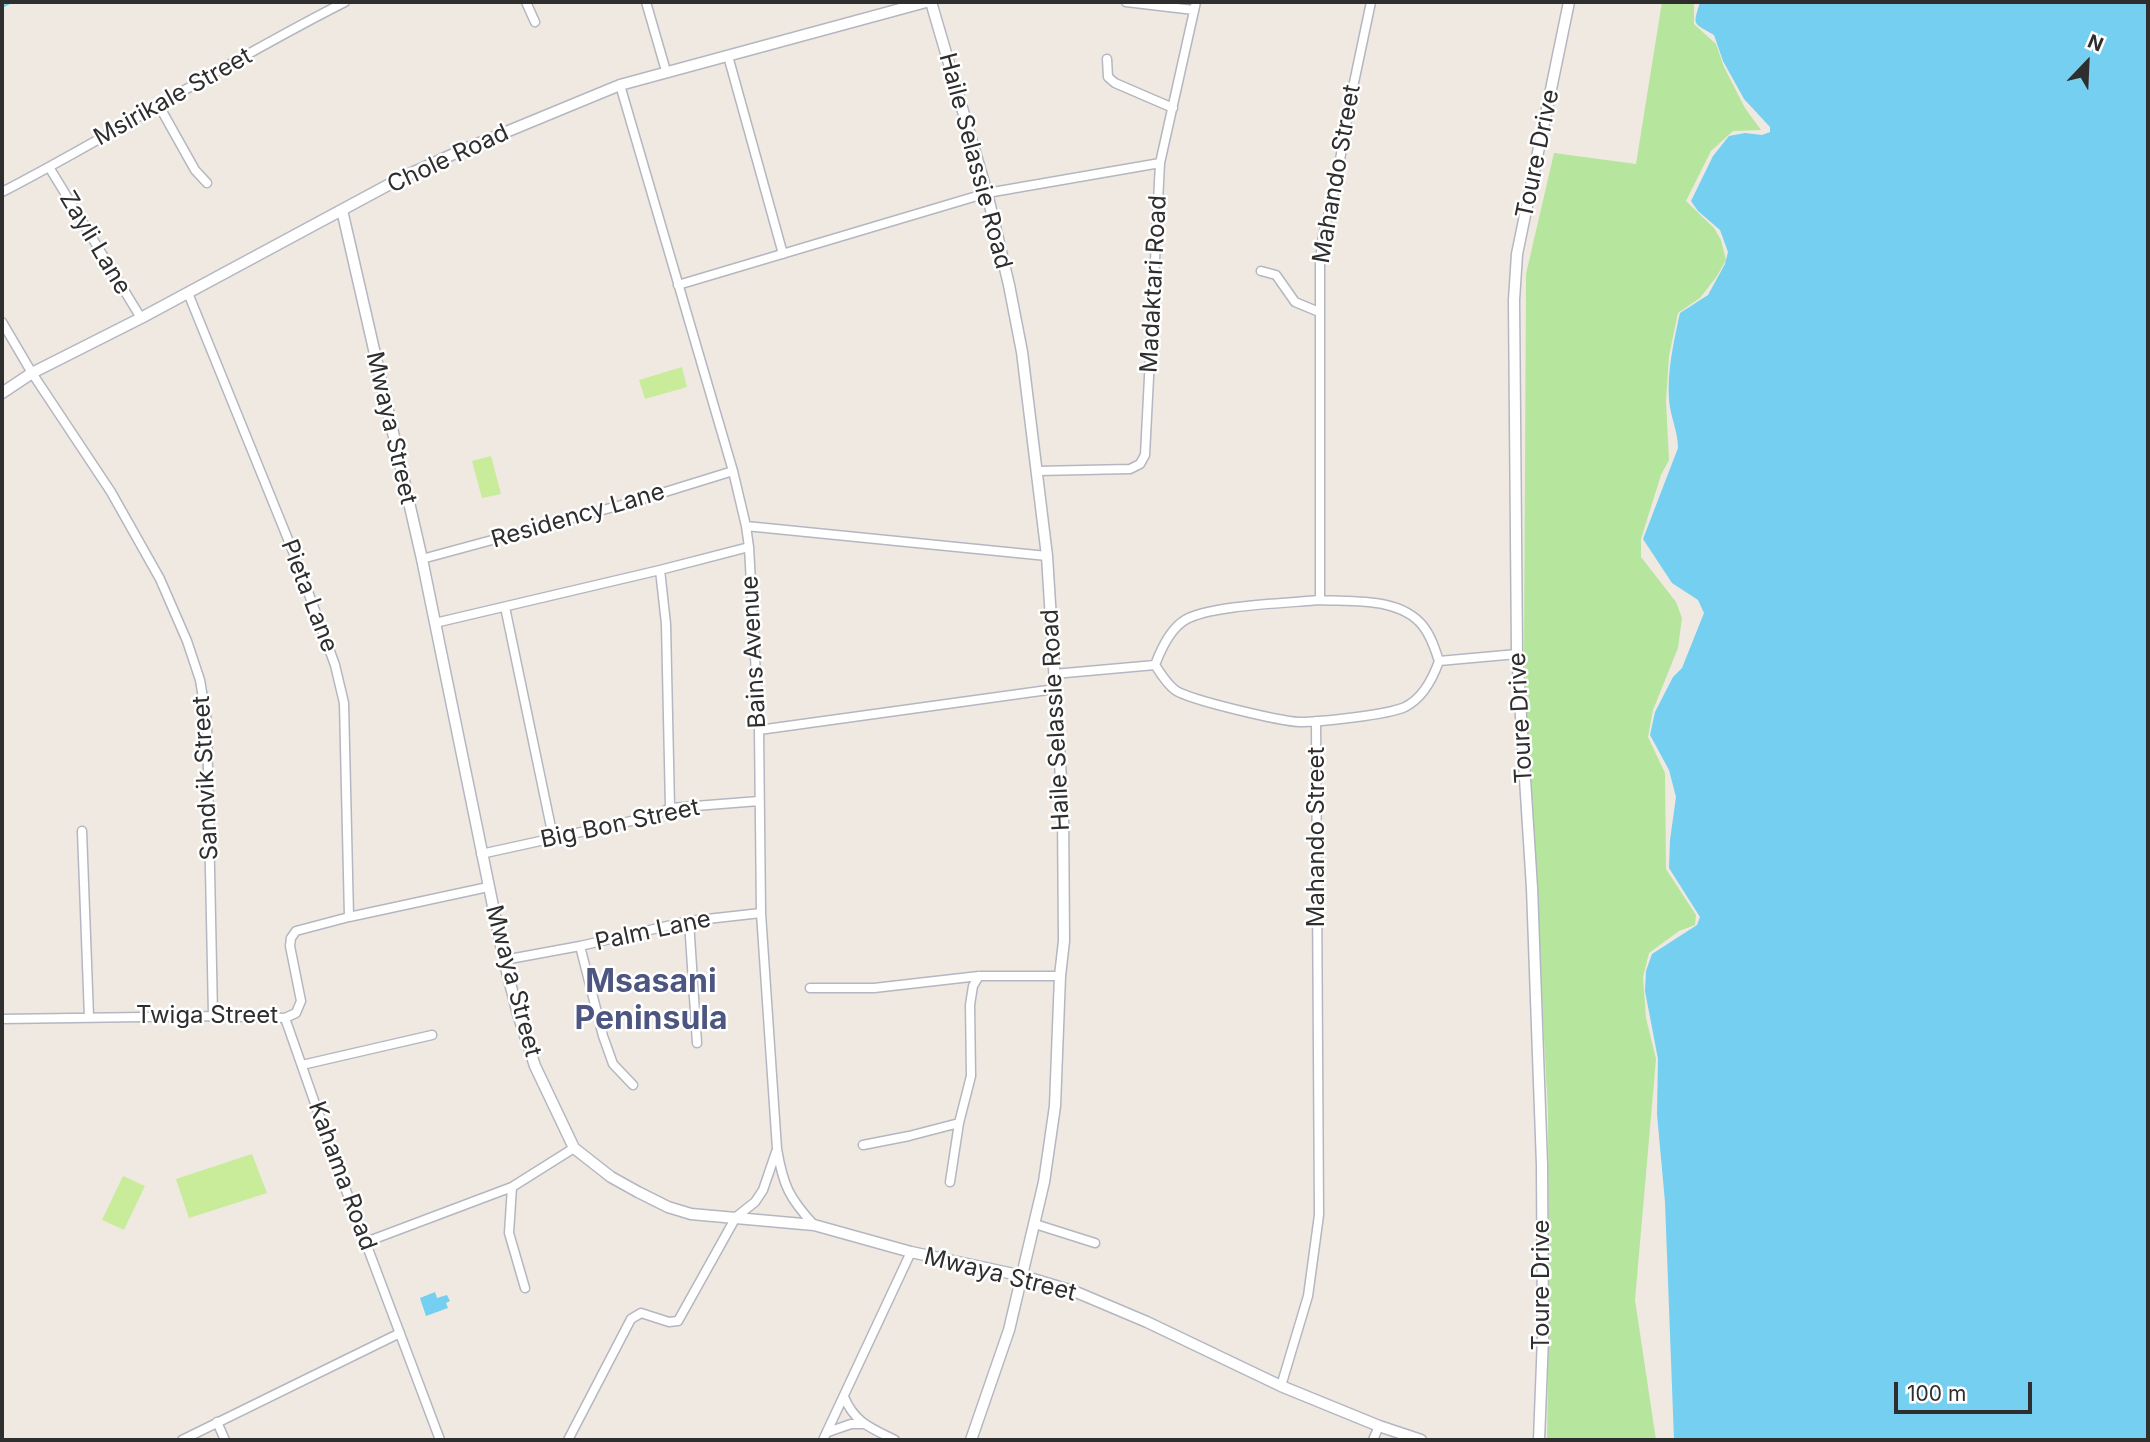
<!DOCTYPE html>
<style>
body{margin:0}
#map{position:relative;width:2150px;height:1442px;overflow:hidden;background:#efe9e1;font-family:Inter,sans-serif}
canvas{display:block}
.frame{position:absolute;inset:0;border:4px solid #2e2e2e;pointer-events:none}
.north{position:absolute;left:2052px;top:28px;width:70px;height:70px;-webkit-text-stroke:5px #fff;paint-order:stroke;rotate:23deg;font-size:19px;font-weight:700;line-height:28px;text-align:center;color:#2e2e2e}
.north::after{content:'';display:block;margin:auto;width:24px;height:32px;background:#2e2e2e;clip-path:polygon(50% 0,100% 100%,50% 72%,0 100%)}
.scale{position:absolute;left:1894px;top:1382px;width:138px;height:32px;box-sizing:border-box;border:4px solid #2e2e2e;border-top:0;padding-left:9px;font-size:21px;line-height:24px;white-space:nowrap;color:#2e2e2e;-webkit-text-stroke:5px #fff;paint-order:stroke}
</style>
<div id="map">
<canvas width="2150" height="1442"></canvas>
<div class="frame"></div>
<div class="north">N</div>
<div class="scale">100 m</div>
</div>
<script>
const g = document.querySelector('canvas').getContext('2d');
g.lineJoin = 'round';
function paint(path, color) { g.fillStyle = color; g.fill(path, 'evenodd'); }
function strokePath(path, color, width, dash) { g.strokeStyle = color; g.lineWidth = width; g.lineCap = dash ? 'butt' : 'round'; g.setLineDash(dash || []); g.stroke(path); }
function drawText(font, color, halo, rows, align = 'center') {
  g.font = font + ' Inter,sans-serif'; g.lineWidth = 5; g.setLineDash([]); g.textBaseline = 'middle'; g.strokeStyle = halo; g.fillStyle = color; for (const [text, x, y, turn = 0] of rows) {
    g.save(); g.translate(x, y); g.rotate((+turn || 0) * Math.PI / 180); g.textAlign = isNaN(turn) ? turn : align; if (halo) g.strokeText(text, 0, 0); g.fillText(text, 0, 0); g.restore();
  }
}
const green = new Path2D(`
 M1662,2H1694V24L1716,44L1724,67L1745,108L1761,130L1733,131L1711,151L1686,201L1714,228L1721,240L1726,260L1717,276L1700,298L1678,313L1669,356L1666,402L1669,460L1661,475L1641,539V557L1676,602L1682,618L1678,648L1653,710L1648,737L1665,773L1666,869L1696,915L1695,925L1679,931L1649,953L1643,977L1646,1018L1656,1059L1635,1300L1656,1440H1547L1549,1308L1548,1113L1524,657L1526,274L1554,153L1636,164Z`);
const pitch = new Path2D(`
 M682,367L687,387L645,399L639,380Z
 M491,456L501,494L482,498L472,461Z
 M252,1154L267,1193L189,1218L176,1179Z
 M123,1176L145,1186L124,1230L102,1220Z`);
const water = new Path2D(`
 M1700,2H2148V1440H1674L1665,1202L1657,1114L1658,1059L1645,991L1646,971L1652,954L1697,925L1700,917L1669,868L1670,840L1676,797L1669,770L1650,735L1655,712L1673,677L1682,668L1704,613L1698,600L1672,583L1643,539L1678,448C1678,431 1670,416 1669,399C1667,371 1674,340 1680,313L1708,295L1725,264L1728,252L1720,230L1698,211L1691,201L1713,156L1729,136L1745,133L1762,135L1770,132V127L1744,99L1723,61L1714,35C1692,22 1693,26 1700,2Z
 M435,1292L437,1298L447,1295L450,1301L446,1303L448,1308L426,1316L420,1298Z`);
const stream = new Path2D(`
 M2,7L11,2`);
const minor = new Path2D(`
 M526,2L535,22
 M646,2L666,71
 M1126,2L1194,10
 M728,56L783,254
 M1107,59L1108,77L1115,83L1173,108
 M620,85L733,471L746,526L749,547L759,730L761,913L777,1149C783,1185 789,1198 814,1225
 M158,104L195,170L207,183
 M49,167L141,318
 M2,192C118,132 228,61 345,2
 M1261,271L1276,275L1295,302L1319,312
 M678,285L987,193L1160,163
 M188,293L296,559L335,665L344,703L349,917
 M2,322L32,373L111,492L160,579L187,641L200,680L207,722L213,1016
 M1037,471L1130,469L1140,464L1145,455L1160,163L1196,2
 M746,526L1047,556
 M422,559L636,501L733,471
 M660,570L666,624L670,808
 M1320,600C1353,602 1400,597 1423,626C1431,636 1435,649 1439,661C1433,678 1423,698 1405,707C1387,715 1320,722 1299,722C1280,721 1189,700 1175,690C1166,683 1161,674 1155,665C1161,649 1170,629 1185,620C1209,605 1290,603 1320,600Z
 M1320,600V261L1323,235L1335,188L1352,92L1371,2
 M505,607L553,837
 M435,623L660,570L749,547
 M1439,661L1517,654
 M1054,674L1155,665
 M759,730L1055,689
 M82,831L89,1017
 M481,854L654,816L670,808L759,801
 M689,921L697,1043
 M580,946L603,1036L613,1064L633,1085
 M504,960L580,946L689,921L761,913
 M810,988H874L979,976H1060
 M285,1018L338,1169L440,1440
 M2,1019L213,1016L285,1018L296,1013L301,1001L290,946L291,938L296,931L349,917L488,887
 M302,1065L432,1035
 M863,1145L909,1136L959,1123
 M950,1182L959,1123L971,1076L970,1005L973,986L979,976
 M512,1187L509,1233L525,1288
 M1035,1224L1095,1243
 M366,1242L512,1187L574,1148
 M1281,1386L1308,1296L1319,1215L1316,721
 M844,1397C855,1423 871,1428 895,1440
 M217,1422L225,1440
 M828,1432L851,1424H863
 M182,1440L400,1333
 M568,1440L631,1319L641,1313L669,1322L678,1321L736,1217L755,1202L763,1190L776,1152
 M823,1440L911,1252
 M1373,1440L1379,1426`);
const tertiary = new Path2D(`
 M931,2L987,193L1009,285L1022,352L1047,556L1063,811L1064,941L1060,976L1055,1106L1044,1182L1009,1330L971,1440
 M342,210L422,559L504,960L518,1014L535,1066L574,1148L611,1177L638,1192L668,1207L691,1214L814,1225L911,1252L1023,1276L1076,1292L1147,1322L1281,1386L1379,1426L1421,1440
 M2,393L32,373L141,318L403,177L460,151L620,85L926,2
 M1539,1440L1543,1337L1542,1165L1532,888L1517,654L1514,300L1517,254L1569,2`);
const streetNames = [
 ["Msirikale Street",173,97,-29],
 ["Toure Drive",1538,154,-78],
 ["Chole Road",448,159,-25],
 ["Haile Selassie Road",975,161,75],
 ["Mahando Street",1337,174,-80],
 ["Zayli Lane",95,243,59],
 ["Madaktari Road",1154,284,-87],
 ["Mwaya Street",391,428,77],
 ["Residency Lane",578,516,-16],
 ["Pieta Lane",309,596,69],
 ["Bains Avenue",754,652,-93],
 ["Toure Drive",1521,718,-93],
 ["Haile Selassie Road",1056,720,-93],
 ["Sandvik Street",206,778,-93],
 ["Big Bon Street",620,824,-12],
 ["Mahando Street",1317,837,-90],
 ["Palm Lane",653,931,-12],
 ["Mwaya Street",513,981,75],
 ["Twiga Street",207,1016],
 ["Kahama Road",342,1176,70],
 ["Mwaya Street",1000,1275,14],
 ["Toure Drive",1542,1285,-90]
];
const districtNames = [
 ["Msasani",651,982],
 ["Peninsula",651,1019]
];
paint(green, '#b6e59e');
paint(pitch, '#c9ec9a');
paint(water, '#75cff0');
strokePath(stream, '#75cff0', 2.5);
strokePath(minor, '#b4b7c1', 11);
strokePath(tertiary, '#b4b7c1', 13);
strokePath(minor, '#fff', 8);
strokePath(tertiary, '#fff', 10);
drawText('24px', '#2e2e2e', '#fff', streetNames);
drawText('bold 32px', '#4d5680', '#fff', districtNames);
</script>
